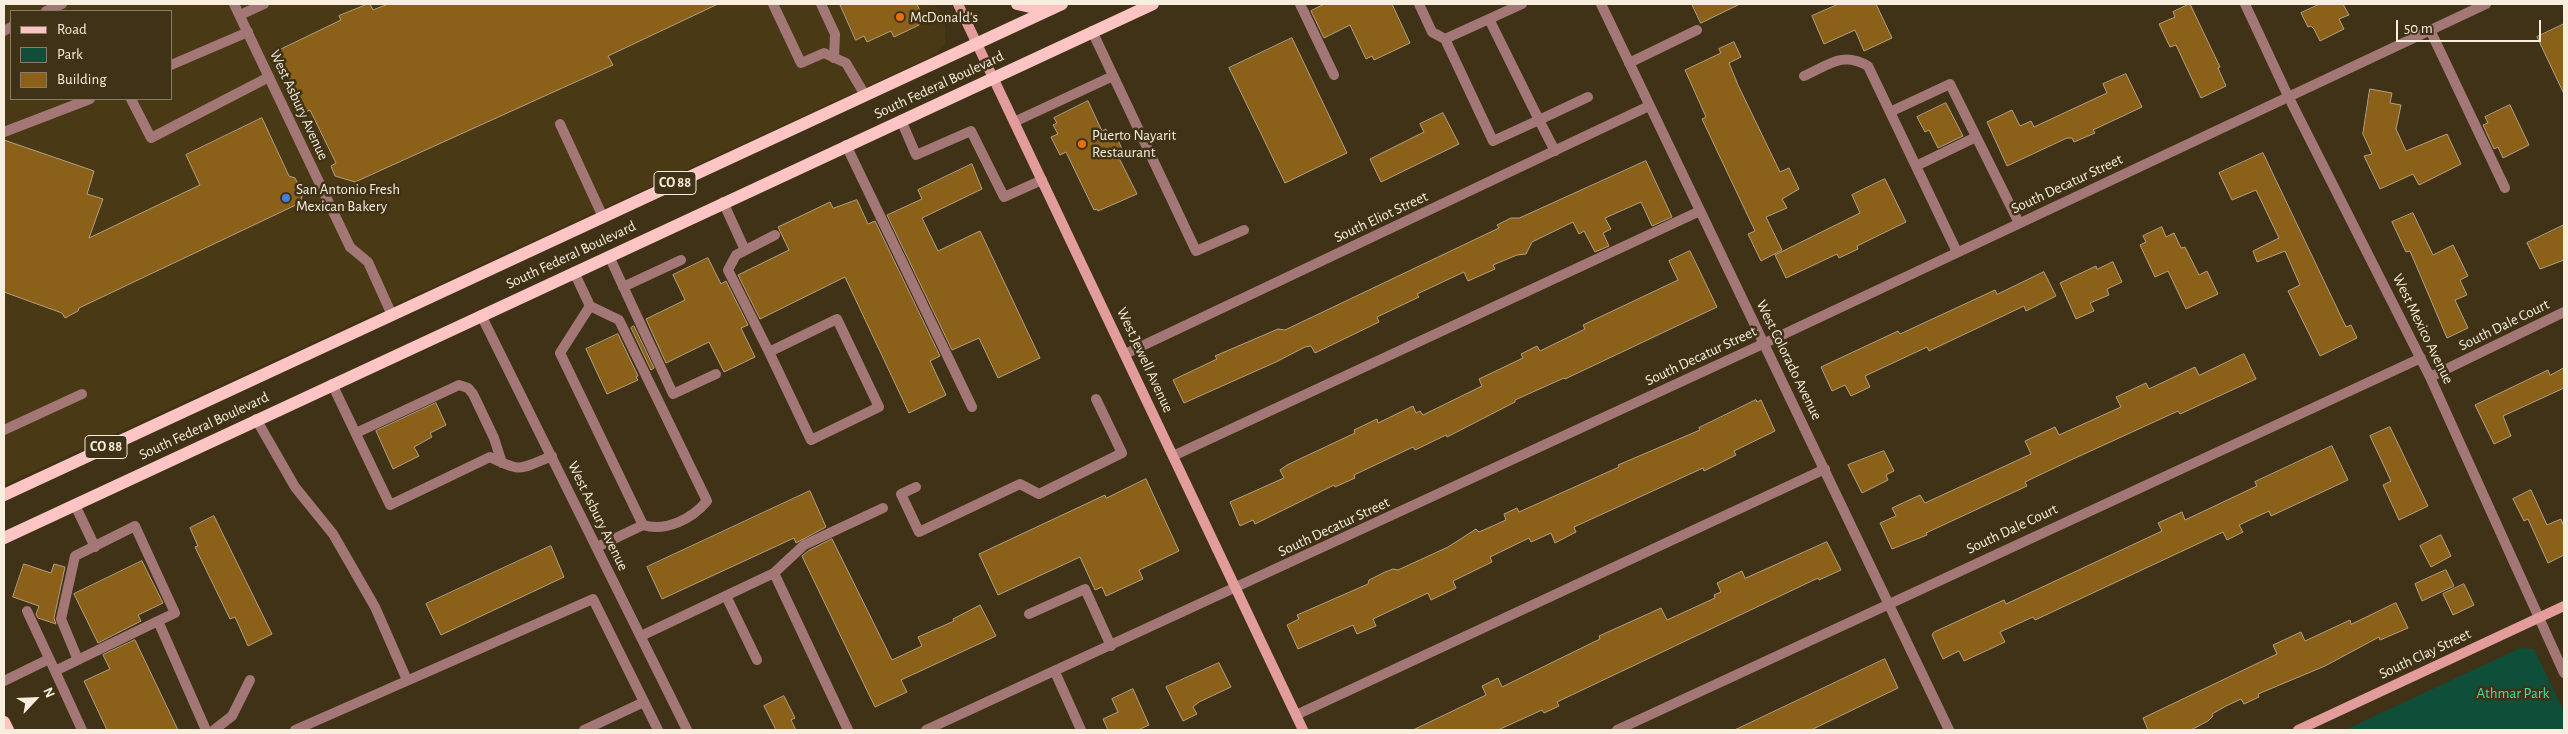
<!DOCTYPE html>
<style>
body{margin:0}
#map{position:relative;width:2568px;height:734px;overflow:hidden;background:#403216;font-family:"Alegreya Sans",sans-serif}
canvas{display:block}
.frame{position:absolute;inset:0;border:5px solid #f7eede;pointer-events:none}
.legend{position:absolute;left:10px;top:10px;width:162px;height:90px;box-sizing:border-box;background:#403216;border:1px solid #897d66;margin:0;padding:6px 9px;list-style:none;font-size:15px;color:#f7eede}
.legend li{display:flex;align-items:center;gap:10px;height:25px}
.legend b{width:25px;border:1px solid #897d66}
.north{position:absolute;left:10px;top:674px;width:50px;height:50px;-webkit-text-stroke:4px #403216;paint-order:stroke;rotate:65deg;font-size:14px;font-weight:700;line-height:20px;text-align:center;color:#f7eede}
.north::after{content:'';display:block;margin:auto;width:18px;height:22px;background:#f7eede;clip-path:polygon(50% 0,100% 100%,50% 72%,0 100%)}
.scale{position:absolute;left:2396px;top:20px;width:145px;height:22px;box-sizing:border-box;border:2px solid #f7eede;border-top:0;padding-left:6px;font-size:15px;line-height:18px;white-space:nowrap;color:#f7eede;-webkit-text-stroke:4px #403216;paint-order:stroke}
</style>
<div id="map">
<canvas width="2568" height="734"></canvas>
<div class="frame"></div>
<ul class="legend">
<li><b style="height:6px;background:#fcc5c4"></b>Road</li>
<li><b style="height:14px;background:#0f4f39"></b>Park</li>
<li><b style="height:14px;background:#8b6119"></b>Building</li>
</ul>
<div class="north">N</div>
<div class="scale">50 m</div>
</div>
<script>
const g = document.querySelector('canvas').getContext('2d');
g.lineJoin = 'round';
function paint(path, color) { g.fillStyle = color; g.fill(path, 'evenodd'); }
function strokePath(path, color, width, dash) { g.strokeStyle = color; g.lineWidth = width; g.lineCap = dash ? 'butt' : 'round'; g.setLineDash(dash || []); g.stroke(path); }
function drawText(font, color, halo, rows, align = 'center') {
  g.font = font + ' "Alegreya Sans",sans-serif'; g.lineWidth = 5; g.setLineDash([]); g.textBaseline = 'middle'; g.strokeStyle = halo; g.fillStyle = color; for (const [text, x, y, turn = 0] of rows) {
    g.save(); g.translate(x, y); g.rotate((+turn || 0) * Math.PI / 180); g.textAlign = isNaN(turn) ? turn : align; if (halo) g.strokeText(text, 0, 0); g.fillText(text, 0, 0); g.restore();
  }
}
const built = new Path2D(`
 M4,4H935L945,26V43L935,55L4,485ZM11,11H171V99H11Z`);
const green = new Path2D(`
 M2520,648L2534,649L2564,712V730H2345Z`);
const building = new Path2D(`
 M368,4H370L373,10L388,4H718L608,56L613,65L355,182L335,176L331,166L336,163L310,110L305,112L279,55L281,49L341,20L339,16Z
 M840,4H917L923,18L919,25L894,37L891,31L867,42L864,36L856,40Z
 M1325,4H1392L1410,43L1374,60L1372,56L1366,59L1350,25L1324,38L1311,11Z
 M1692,4H1740L1701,23Z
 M1839,4H1876L1892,38L1864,51L1855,30L1824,44L1812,16Z
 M2190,4L2220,67L2218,68L2226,86L2201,98L2176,45L2170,47L2159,24L2175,17L2173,12Z
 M2320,4H2343L2349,15L2339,19L2344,29L2320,41L2314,29L2311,26L2308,27L2301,13Z
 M2564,24V94L2537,37Z
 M1292,38L1347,153L1285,183L1229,68Z
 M1734,42L1741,57L1729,63L1738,85L1780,172L1789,168L1799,189L1782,199L1787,208L1766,217L1782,250L1761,261L1748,234L1755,231L1702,119L1706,117L1685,70L1721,53L1719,49Z
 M2126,74L2142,107L2093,130L2095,133L2074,142L2072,138H2067L2007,166L1987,122L2012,110L2020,126L2031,121L2034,127L2107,93L2103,84Z
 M2370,89L2392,93L2390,103L2401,105L2396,129L2406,151L2447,134L2461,164L2419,185L2413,174L2380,189L2364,156L2372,154L2363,134Z
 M1088,101L1102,131L1106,129L1111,141L1117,138L1124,153L1118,156L1137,194L1098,211L1097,209L1094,210L1066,152L1060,155L1051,137L1058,134L1053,125L1057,123L1054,118Z
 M1946,103L1963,136L1938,148L1929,130L1925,132L1917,117Z
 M2510,105L2529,145L2503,158L2498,147L2494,149L2483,125L2488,123L2485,117Z
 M1443,113L1459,144L1381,182L1370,159L1424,132L1420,124Z
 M262,118L289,176L295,178L303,193L300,203L79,308L78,311L65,318L62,313L4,292V140L94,171L87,194L103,199L89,238L200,185L186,155Z
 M2263,153L2346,327L2351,325L2357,338L2320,356L2288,291L2300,285L2285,251L2257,262L2253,251L2279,238L2256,190L2232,200L2219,173Z
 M1646,161L1672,217L1652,226L1641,202L1605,218L1611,229L1603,233L1609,246L1595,252L1584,231L1579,234L1573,222L1532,242L1526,254L1517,255L1493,265L1495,269L1468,281L1464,272L1417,294L1419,297L1377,317L1379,322L1315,353L1311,346L1305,347L1276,362L1184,403L1173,380L1217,359L1215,356L1278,329L1285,330L1499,228L1497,225L1511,218H1519Z
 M972,164L982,189L922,218L938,251L980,231L1040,358L998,378L979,338L952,350L887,215L922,199L918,190Z
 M1885,179L1906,222L1857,246L1858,249L1839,258L1837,254L1786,278L1775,255L1860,213L1852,195Z
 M857,200L868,224L875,221L940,356L930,361L946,395L909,413L845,277L760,319L738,275L789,250L778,227L830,202L833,208Z
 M2413,213L2433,255L2453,245L2468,276L2460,280L2467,295L2455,300L2468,328L2447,338L2410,251L2406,252L2392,222Z
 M2564,225V260L2540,269L2527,243Z
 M2162,227L2166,237L2174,233L2181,248L2185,247L2199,275L2207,271L2218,294L2186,309L2168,271L2155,277L2140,245L2146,242L2143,236Z
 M1690,251L1717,307L1565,379L1564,378L1515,400V402L1447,437L1446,435L1415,450L1413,447L1354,475L1355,478L1335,487L1334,485L1255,524L1253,520L1240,526L1230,502L1284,478L1280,470L1287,465L1355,433L1354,430L1377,419L1378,423L1413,406L1416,413L1420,411L1423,415L1482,386L1479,379L1523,358L1521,354L1537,346L1540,351L1585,329L1583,325L1678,280L1669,261Z
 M708,258L721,284L726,281L748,325L741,328L755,357L724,372L709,342L666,363L646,319L685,300L673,275Z
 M2113,262L2122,282L2107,289L2109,295L2090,303L2094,311L2076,319L2060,283L2096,266L2097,269Z
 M2044,272L2056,296L2026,311L2024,306L1929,351L1927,347L1865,376L1870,387L1851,396L1845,385L1832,391L1821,367L1898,331L1900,334L1995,290L1997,294Z
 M634,326L654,368L651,370L631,328Z
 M618,334L638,376L636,377L638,380L607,394L586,349Z
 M2244,354L2256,379L2180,414L2178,411L2071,460L2025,482L2027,486L1926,533L1927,535L1892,549L1880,523L1896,516L1892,508L1920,495L1925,503L2031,454L2025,441L2055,427L2059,435L2121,407L2116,397L2146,383L2149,389L2195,367L2199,375Z
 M2564,368V388L2503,416L2511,436L2494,444L2475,405L2548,370L2550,375Z
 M1756,400L1757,402L1761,400L1775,431L1734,451L1736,455L1704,471L1703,468L1574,527L1576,532L1555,543L1551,533L1531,542L1529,538L1490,557L1492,562L1453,581L1456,588L1431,600L1428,593L1373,619L1376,626L1357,634L1353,625L1298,649L1287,625L1299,619L1297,615L1368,584L1369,580L1385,572L1393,569L1398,570L1448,547L1476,529L1479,532L1506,520L1504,514L1517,508L1519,512L1619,467L1618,465L1700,430L1699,428Z
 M436,403L446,425L430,433L432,437L414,447L419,456L393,469L376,431Z
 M2390,427L2428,506L2399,520L2383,485L2391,481L2370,436Z
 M2332,446L2348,480L2271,516L2269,511L2239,525L2243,532L2227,540L2223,532L2035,620L2033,617L2000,632L2005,642L1964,661L1959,651L1943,659L1932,635L1934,632L2004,600L2006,604L2053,582L2162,531L2158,523L2182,512L2185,520L2257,486L2255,482Z
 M1884,451L1894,471L1886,475L1888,480L1862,493L1848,465Z
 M1146,479L1179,551L1139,570L1143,579L1106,596L1102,587L1095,590L1080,557L998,595L979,554L1105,495L1106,498Z
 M2531,490L2547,525L2561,519L2564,527V555L2548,563L2528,519L2524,521L2513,499Z
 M810,491L826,527L796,543L794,538L662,599L647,567Z
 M214,516L272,634L248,646L235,617L230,619L195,547L198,546L190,528Z
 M2441,535L2451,556L2431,567L2420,546Z
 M832,539L892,660L922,646L918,637L954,621L953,619L980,605L996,636L901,680L907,692L875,707L802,556L808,551Z
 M1827,542L1841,570L1819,580L1818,578L1557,702L1559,706L1544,713L1542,710L1498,730H1413L1486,695L1482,686L1498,678L1502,687L1600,639L1599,636L1661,608L1667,620L1715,598L1714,595L1721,592L1717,583L1742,571L1745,578Z
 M551,546L564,577L441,635L426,604Z
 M142,561L163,603L138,615L141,621L98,643L74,594Z
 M24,564L51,573L54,564L65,567L54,618L56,624L38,618L36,614L39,606L13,597Z
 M2446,570L2454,586L2422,601L2415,584Z
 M2464,584L2474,605L2453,615L2443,594Z
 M2396,603L2408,628L2380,640L2379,637L2325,666L2258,694L2259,697L2244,704L2241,699L2226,706L2212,714L2213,716L2208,721L2191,730H2148L2143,718L2277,654L2273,645L2301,632L2305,641L2350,620L2351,624Z
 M135,640L178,730H107L84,681L110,669L103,655Z
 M1885,659L1898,688L1811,730H1735Z
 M1219,663L1231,687L1199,702L1193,707L1197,714L1183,721L1166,687Z
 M1133,689L1149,725L1138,730H1108L1103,719L1118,712L1112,699Z
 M784,696L795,718L791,720L796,730H776L764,706Z`);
const lane = new Path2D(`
 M773,4L801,63L824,53L846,63L865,95
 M821,4L835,34L834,58
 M1300,4L1334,75
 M1419,4L1432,32L1445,39L1522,4
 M46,11L62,4
 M240,15L264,4
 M2430,30L2505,188
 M4,31L11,27
 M1092,31L1196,251L1244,230
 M1445,39L1493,141L1539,120L1489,19
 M1629,63L1697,30
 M171,65L248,32
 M1804,76C1829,65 1842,51 1868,66L1957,252
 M131,99L151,138L269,77
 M1890,112L1950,84L2019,223
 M901,120L916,155L971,131L1004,197L1042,180
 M1014,122L1113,76
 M560,124L603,217
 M4,132L90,99
 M846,145L972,407
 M1555,151L1539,120L1588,97
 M1916,166L1976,137
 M723,202L745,250
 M350,247L368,262L392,315
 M609,256L673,394L716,374
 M574,272L590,306L560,353L643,525L597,547
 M623,287L681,260
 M590,306L619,320L707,501C692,519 666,532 643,525
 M769,352L811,440L879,407L837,319L769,352L728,270L736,255L775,235
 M332,384L390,505L490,457C522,473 520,469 552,456
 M256,419L295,487L333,534L375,607L407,680
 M4,430L82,394
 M356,433L459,385L468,388L473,394L494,438L502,463
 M1173,456L1700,211
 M916,487L901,494L919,532L1020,484L1039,494L1122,453L1096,399
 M75,505L95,547
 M774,573L848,730
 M726,596L757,660
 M27,611L55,671L158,621L206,730
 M1029,614L1085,589L1111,646
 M641,636L774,573L804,545L883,508
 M78,660L61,619L75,556L135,526L175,613L158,621
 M55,671L82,730
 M4,681L49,659
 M1296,715L1825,469
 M214,730L232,716L250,680`);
const street = new Path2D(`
 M234,4L350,247
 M1601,4L1949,730
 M2245,4L2288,96L2430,377L2564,673
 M481,315L687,730
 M1125,354L1649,106
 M2430,377L2564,312
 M1055,672L1081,730
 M295,730L593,599L658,730
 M584,730L644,702
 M926,730L1765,343L2486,4
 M1617,730L2421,358`);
const secondary = new Path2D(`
 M958,4L1303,730
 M2298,730L2564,606`);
const primary = new Path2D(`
 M1017,4L1030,7H1050
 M4,495L1062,4
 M4,538L1153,4
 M4,722L8,730`);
const markers = [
 [900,17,5,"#e8710a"],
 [1082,144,5,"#e8710a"],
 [286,198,5,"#3f7fe0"]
];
const shields = [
 [675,183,42],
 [106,447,42]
];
const shieldNames = [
 ["CO 88",675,183],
 ["CO 88",106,447]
];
const poiNames = [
 ["McDonald's",910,17],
 ["Puerto Nayarit",1092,135],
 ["Restaurant",1092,152],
 ["San Antonio Fresh",296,189],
 ["Mexican Bakery",296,206]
];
const streetNames = [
 ["South Federal Boulevard",939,85,-25],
 ["West Asbury Avenue",299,105,65],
 ["South Decatur Street",2067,184,-25],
 ["South Eliot Street",1381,217,-25],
 ["South Federal Boulevard",571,255,-25],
 ["South Dale Court",2504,325,-26],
 ["West Mexico Avenue",2423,329,64],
 ["South Decatur Street",1701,356,-25],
 ["West Jewell Avenue",1145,360,65],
 ["West Colorado Avenue",1789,360,64],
 ["South Federal Boulevard",204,426,-25],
 ["West Asbury Avenue",598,516,64],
 ["South Decatur Street",1334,527,-25],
 ["South Dale Court",2012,529,-25],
 ["South Clay Street",2425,654,-25]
];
const parkNames = [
 ["Athmar Park",2513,693]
];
paint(built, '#4a3915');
paint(green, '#0f4f39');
paint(building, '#8b6119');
strokePath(building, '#b39f82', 1);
strokePath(lane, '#a47777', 10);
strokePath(street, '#a47777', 10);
strokePath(secondary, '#e39c9c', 10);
strokePath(primary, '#fcc5c4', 12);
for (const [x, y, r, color] of markers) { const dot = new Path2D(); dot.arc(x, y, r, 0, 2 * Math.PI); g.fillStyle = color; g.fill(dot); strokePath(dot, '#403216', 2); }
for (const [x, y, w] of shields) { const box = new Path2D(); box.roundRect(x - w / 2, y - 11.5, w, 23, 4); g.fillStyle = '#403216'; g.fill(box); strokePath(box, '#f7eede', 1); }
drawText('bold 14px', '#f7eede', null, shieldNames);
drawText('15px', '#f7eede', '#403216', poiNames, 'left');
drawText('15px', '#f7eede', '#403216', streetNames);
drawText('15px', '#40e0a7', '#403216', parkNames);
</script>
